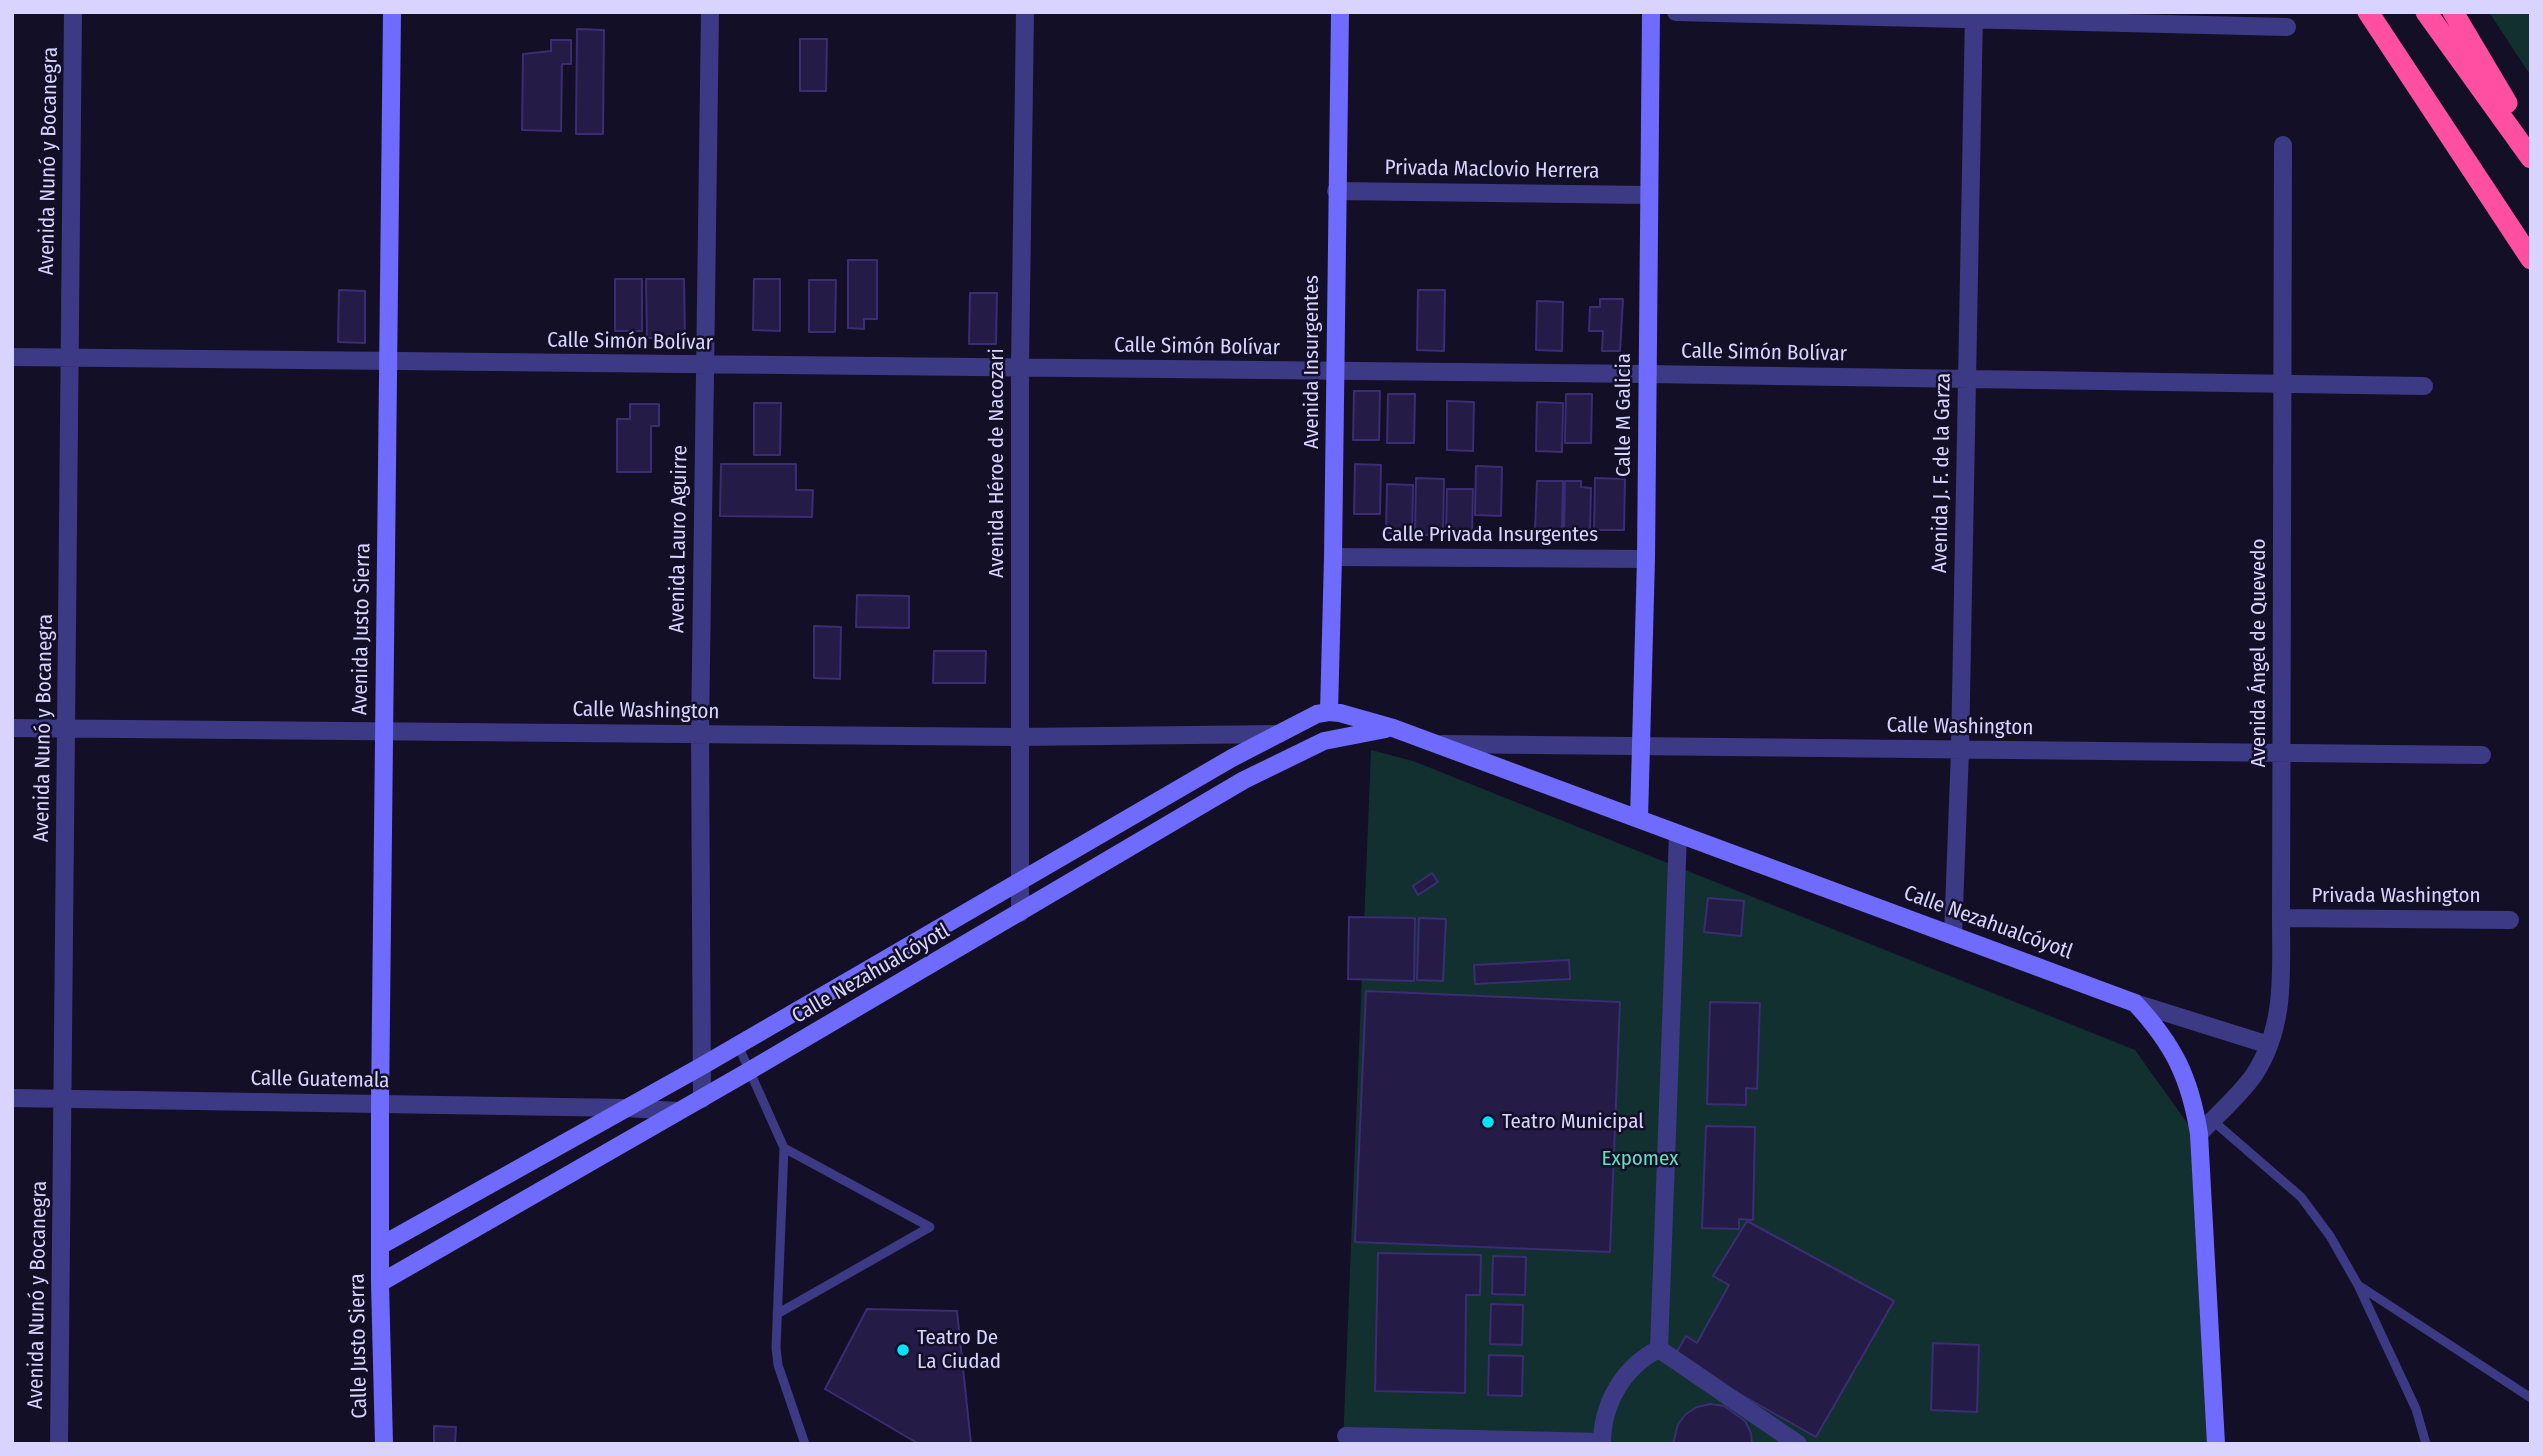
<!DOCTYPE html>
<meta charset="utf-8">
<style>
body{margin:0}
#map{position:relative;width:2543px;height:1456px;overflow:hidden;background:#130f26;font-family:"Fira Sans Condensed",sans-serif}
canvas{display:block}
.frame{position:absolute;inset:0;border:14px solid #d9d4ff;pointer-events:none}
</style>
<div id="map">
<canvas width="2543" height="1456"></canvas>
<div class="frame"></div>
</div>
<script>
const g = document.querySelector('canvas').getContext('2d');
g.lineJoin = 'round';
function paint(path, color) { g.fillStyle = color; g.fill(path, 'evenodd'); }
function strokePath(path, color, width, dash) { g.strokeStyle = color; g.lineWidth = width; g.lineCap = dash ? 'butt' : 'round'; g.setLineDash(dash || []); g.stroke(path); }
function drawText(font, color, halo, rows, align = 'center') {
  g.font = font + ' "Fira Sans Condensed",sans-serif'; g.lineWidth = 5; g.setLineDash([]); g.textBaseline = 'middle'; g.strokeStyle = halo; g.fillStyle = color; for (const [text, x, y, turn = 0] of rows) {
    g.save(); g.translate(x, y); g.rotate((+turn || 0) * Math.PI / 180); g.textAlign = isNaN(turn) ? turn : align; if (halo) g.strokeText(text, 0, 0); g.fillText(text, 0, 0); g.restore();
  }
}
const green = new Path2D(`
 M2489,12H2531V76Z
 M1371,750L1413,761L2135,1050L2195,1134L2214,1444H1343Z`);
const building = new Path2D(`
 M577,29L604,30L603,134H576Z
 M800,39H827L826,91H800Z
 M551,40H571V64H562L561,131L522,130L523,54L551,51Z
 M848,260H877V319H864V329L848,328Z
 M615,279H642V331H615Z
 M646,279H684L685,338H647Z
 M754,279H780V331L753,330Z
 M809,280H836L835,332H809Z
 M339,290L365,291V343L338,342Z
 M1418,290H1445L1444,351L1417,350Z
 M970,293H997L996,344H969Z
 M1600,299H1623L1620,351H1602L1603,331H1589L1590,307H1600Z
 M1537,301L1563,302L1562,351L1536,350Z
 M1354,391H1380L1379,440H1353Z
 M1388,394H1415L1414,443H1387Z
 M1566,394H1592L1591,443H1565Z
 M1447,401L1474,402L1473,451L1447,450Z
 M1537,402L1563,403L1562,452L1536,451Z
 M754,403H781L780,455H754Z
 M630,404H659V426H651V472H617V419H630Z
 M721,464H796V490H813L812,517L720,516Z
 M1355,464L1381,465L1380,514H1354Z
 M1476,466L1502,467L1501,516L1475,515Z
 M1416,478L1444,479L1443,535H1415Z
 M1595,478L1625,479L1624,530H1594Z
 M1537,481H1563L1562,530H1535Z
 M1565,481H1581V487L1591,488L1590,531L1564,530Z
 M1387,484L1413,485L1412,534L1386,533Z
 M1447,489H1473L1472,538L1446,537Z
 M857,595L909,596V628L856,627Z
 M814,626L841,627L840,679L814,678Z
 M934,651H986L985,683H933Z
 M1432,873L1438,882L1418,895L1413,886Z
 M1708,898L1744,901L1741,936L1704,932Z
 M1349,917L1415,918L1414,981L1348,979Z
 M1419,918L1446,919L1443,981L1417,980Z
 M1569,960L1570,979L1475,984L1474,965Z
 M1366,991L1620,1002L1610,1252L1355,1242Z
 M1710,1002L1760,1003L1757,1089L1746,1088V1105L1707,1104Z
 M1706,1126L1755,1127L1753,1220L1739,1219V1229L1702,1228Z
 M1747,1221L1894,1301L1816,1437L1674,1357L1686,1336L1697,1343L1729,1285L1713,1276Z
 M1378,1253L1481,1255L1480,1295H1466L1465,1393L1375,1391Z
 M1493,1256L1526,1257L1525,1295L1492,1294Z
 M1491,1304L1523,1305L1522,1345L1490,1344Z
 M867,1309L957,1311L971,1444H919L825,1389Z
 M1933,1343L1979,1345L1977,1412L1931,1410Z
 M1489,1355L1523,1356L1522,1396L1488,1395Z
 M1710,1404L1724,1406L1745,1421L1751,1433L1752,1444H1673L1678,1424L1686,1414L1697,1407Z
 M434,1426L456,1427L455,1444H434Z`);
const lane = new Path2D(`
 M738,1045L784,1148L776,1348L778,1365L805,1444
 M2212,1120L2301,1197L2330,1236L2358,1285L2531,1398
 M784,1148L930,1227
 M2358,1285L2416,1409L2426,1444
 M777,1314L930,1227`);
const street = new Path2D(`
 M1676,12L2287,27
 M1336,191L1648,195
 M12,357L1647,374L2424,386
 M1333,557L1646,559
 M12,728L1018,737L1279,734
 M1442,744L2482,755
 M1020,913V367L1025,12
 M2281,918L2510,920
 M1953,935L1960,750L1974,12
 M2135,1003L2269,1045
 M12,1098L626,1108L678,1111
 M702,1099L700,734L710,12
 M2199,1134C2217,1115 2239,1096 2254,1075C2286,1026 2281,973 2281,918L2283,145
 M1659,1349L1678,834
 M1346,1436L1602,1442
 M59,1444L73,12
 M1602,1444C1602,1404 1623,1367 1659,1349L1798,1444`);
const secondary = new Path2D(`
 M1329,712L1333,557L1340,12
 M1639,819L1646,559L1651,12
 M380,1246L702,1066L1232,758L1317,714L1329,712L1340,713L1393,728L2135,1003C2174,1045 2190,1078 2199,1134L2216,1444
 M380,1283L749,1071L1244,780L1324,741L1386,729
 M384,1444L380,1283V1103L392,12`);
const highway = new Path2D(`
 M2368,12L2531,259
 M2426,12L2531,158
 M2453,12L2507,103`);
const markers = [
 [1488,1122,7,"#00e5ff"],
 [903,1350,7,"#00e5ff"]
];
const streetNames = [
 ["Avenida Nunó y Bocanegra",49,161,-89],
 ["Privada Maclovio Herrera",1492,170,1],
 ["Calle Simón Bolívar",630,342,1],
 ["Calle Simón Bolívar",1197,347,1],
 ["Calle Simón Bolívar",1764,353,1],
 ["Avenida Insurgentes",1312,362,-90],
 ["Calle M Galicia",1624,415,-90],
 ["Avenida Héroe de Nacozari",997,463,-90],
 ["Avenida J. F. de la Garza",1942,473,-89],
 ["Calle Privada Insurgentes",1490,535],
 ["Avenida Lauro Aguirre",679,539,-89],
 ["Avenida Justo Sierra",362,629,-89],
 ["Avenida Ángel de Quevedo",2259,653,-90],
 ["Calle Washington",646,711,1],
 ["Calle Washington",1960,727,1],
 ["Avenida Nunó y Bocanegra",44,728,-89],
 ["Privada Washington",2396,896],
 ["Calle Nezahualcóyotl",1988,923,20],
 ["Calle Nezahualcóyotl",871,974,-30],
 ["Calle Guatemala",320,1080,1],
 ["Avenida Nunó y Bocanegra",38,1295,-89],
 ["Calle Justo Sierra",359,1346,-91]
];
const poiNames = [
 ["Teatro Municipal",1502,1122],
 ["Teatro De",917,1338],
 ["La Ciudad",917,1362]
];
const parkNames = [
 ["Expomex",1640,1159]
];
paint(green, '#12302f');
paint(building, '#241b47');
strokePath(building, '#3b2d73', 2);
strokePath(lane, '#3d3a85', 9);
strokePath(street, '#3d3a85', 18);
strokePath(secondary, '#6f6bff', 18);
strokePath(highway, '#ff4fa3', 21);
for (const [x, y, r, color] of markers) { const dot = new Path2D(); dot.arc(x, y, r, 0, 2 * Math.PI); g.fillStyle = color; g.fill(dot); strokePath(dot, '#130f26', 2.5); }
drawText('21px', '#d9d4ff', '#130f26', streetNames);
drawText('21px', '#d9d4ff', '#130f26', poiNames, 'left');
drawText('21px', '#5fe0c0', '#130f26', parkNames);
</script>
